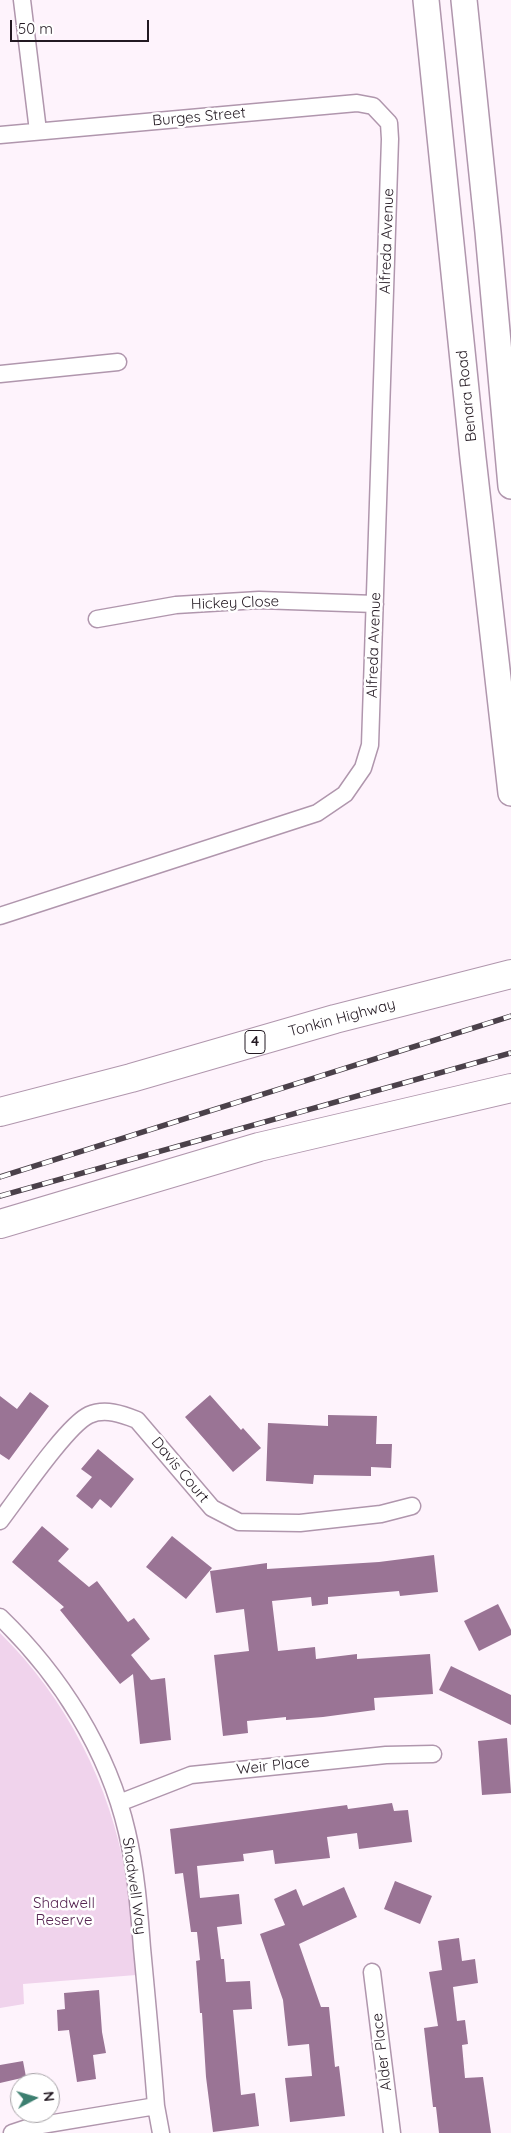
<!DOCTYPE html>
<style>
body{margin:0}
#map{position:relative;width:511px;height:2133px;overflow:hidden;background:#fef3fc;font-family:Quicksand,sans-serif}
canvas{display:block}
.north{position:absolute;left:10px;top:2073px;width:50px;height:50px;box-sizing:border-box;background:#fff;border:1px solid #a7a3a7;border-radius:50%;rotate:84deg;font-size:14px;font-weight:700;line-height:20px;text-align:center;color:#231922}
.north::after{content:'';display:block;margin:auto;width:18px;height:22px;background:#3c7f70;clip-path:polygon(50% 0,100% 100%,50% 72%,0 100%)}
.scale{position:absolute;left:10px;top:20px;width:139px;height:22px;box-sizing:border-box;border:2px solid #231922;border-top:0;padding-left:6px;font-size:15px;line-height:18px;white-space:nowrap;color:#231922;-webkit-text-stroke:4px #fff;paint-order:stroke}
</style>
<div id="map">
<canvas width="511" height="2133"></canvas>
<div class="north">N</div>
<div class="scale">50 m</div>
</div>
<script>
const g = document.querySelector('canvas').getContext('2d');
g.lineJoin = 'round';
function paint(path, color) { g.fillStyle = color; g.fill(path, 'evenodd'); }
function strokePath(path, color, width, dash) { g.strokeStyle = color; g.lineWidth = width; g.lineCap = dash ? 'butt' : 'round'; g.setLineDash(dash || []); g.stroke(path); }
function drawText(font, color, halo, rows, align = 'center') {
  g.font = font + ' Quicksand,sans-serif'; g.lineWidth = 5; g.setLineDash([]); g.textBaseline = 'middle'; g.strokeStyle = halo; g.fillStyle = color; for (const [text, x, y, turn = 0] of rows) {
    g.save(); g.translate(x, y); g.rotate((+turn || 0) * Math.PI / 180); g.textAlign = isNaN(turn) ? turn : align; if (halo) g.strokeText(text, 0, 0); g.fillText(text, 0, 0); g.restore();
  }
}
const green = new Path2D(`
 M0,1633C66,1698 111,1785 126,1877C132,1909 133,1943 136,1975L23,1984L24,2004L0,2008Z`);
const building = new Path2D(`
 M30,1392L49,1406L9,1460L0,1454V1396L17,1409Z
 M210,1395L241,1430L243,1428L261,1448L233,1472L185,1417Z
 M328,1415L377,1416L376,1444H392L391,1468L371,1467V1476L314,1475L313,1484L266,1481L268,1423L328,1426Z
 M98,1449L134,1479L111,1508L100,1499L92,1509L76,1496L92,1477L81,1469Z
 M42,1526L69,1549L58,1561L89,1587L97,1581L128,1622L134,1618L150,1639L131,1655L151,1680L165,1678L171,1740L140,1744L133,1674L120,1684L60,1610L64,1607L12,1562Z
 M172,1536L212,1568L186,1599L146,1567Z
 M434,1555L438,1592L400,1596L399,1591L328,1597V1604L312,1606L311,1597L272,1601L278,1651L315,1647L316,1659L357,1654V1659L430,1654L433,1694L374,1698L375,1710L323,1717L286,1720V1717L247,1721L248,1733L223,1736L214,1655L249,1651L244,1609L216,1613L210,1571L267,1563V1569L379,1562Z
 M498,1604L511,1630V1635L479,1651L464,1621Z
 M451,1666L511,1695V1725L439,1690Z
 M507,1738L511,1793L482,1795L478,1741Z
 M392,1803L394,1811L408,1810L412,1842L359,1849L357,1833L327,1837L330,1858L275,1864L273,1850L243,1854L244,1861L197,1866L200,1898L239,1894L242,1924L217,1927L221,1959H224L226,1982L250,1981L252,2009L233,2010L241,2095L255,2093L259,2126L213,2132L206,2077L202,2013H200L196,1961L200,1960L197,1932H191L183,1873L175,1874L170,1829L347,1805L348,1809Z
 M395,1881L432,1896L420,1924L384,1909Z
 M344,1887L357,1917L299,1944L321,2007H329L335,2067L339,2066L345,2116L290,2122L285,2078L312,2076L309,2044L288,2046L283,2000L260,1934L285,1925L274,1899L296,1889L303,1906Z
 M459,1938L462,1961L475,1959L478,1983L453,1987L457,2021L465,2020L468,2044L462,2045L465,2078L483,2077L491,2133H439L436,2107H433L424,2028L438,2026L429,1972L442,1970L438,1941Z
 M99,1990L102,2032L106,2053L93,2055L96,2079L77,2082L69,2030L58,2031L57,2010L65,2009L64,1993Z
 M23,2061L26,2077L0,2083V2065Z`);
const minor = new Path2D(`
 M22,0L38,131
 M0,135L357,103L373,106L389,123L390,139L370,745L363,768L345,794L317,813L0,916
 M0,374L118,362
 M97,619L176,605L259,600L375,604
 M0,1521C17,1499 67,1425 89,1415C105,1408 122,1414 137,1420L212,1508L239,1522L300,1523L381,1514L412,1506
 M0,1617C60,1675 108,1750 127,1832C136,1870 139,1909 142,1948C147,2001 152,2053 156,2106L161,2133
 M119,1803L191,1775L386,1755L433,1754
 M372,1972L392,2133
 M12,2133L30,2127L156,2106`);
const primary = new Path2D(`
 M426,0L473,458L511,793
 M464,0L488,232L511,486`);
const motorway = new Path2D(`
 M0,1112L131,1078L335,1019L511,974
 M0,1224L259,1147L511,1088`);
const rail = new Path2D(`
 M0,1177L511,1016
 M0,1196L511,1053`);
const shields = [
 [255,1042,20]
];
const shieldNames = [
 ["4",255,1042]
];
const streetNames = [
 ["Burges Street",199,117,-5],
 ["Alfreda Avenue",387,241,-88],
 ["Benara Road",467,396,-96],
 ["Hickey Close",235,603,-2],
 ["Alfreda Avenue",374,645,-88],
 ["Tonkin Highway",342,1018,-15],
 ["Davis Court",180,1470,50],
 ["Weir Place",273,1766,-6],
 ["Shadwell Way",134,1886,82],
 ["Alder Place",382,2052,-97]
];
const parkNames = [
 ["Shadwell",64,1903],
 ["Reserve",64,1920]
];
paint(green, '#f0d3ec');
paint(building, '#9a7495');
strokePath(minor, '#b096ad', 19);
strokePath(primary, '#b096ad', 28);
strokePath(motorway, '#b096ad', 30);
strokePath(minor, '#fff', 16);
strokePath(primary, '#fff', 25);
strokePath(motorway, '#fff', 28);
strokePath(rail, '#4b414a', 5.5);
strokePath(rail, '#fff', 4, [11]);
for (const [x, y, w] of shields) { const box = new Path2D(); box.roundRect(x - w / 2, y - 11.5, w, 23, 4); g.fillStyle = '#fff'; g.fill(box); strokePath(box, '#231922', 1); }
drawText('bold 14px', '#231922', null, shieldNames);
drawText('15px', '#231922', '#fff', streetNames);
drawText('15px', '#572653', '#fff', parkNames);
</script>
